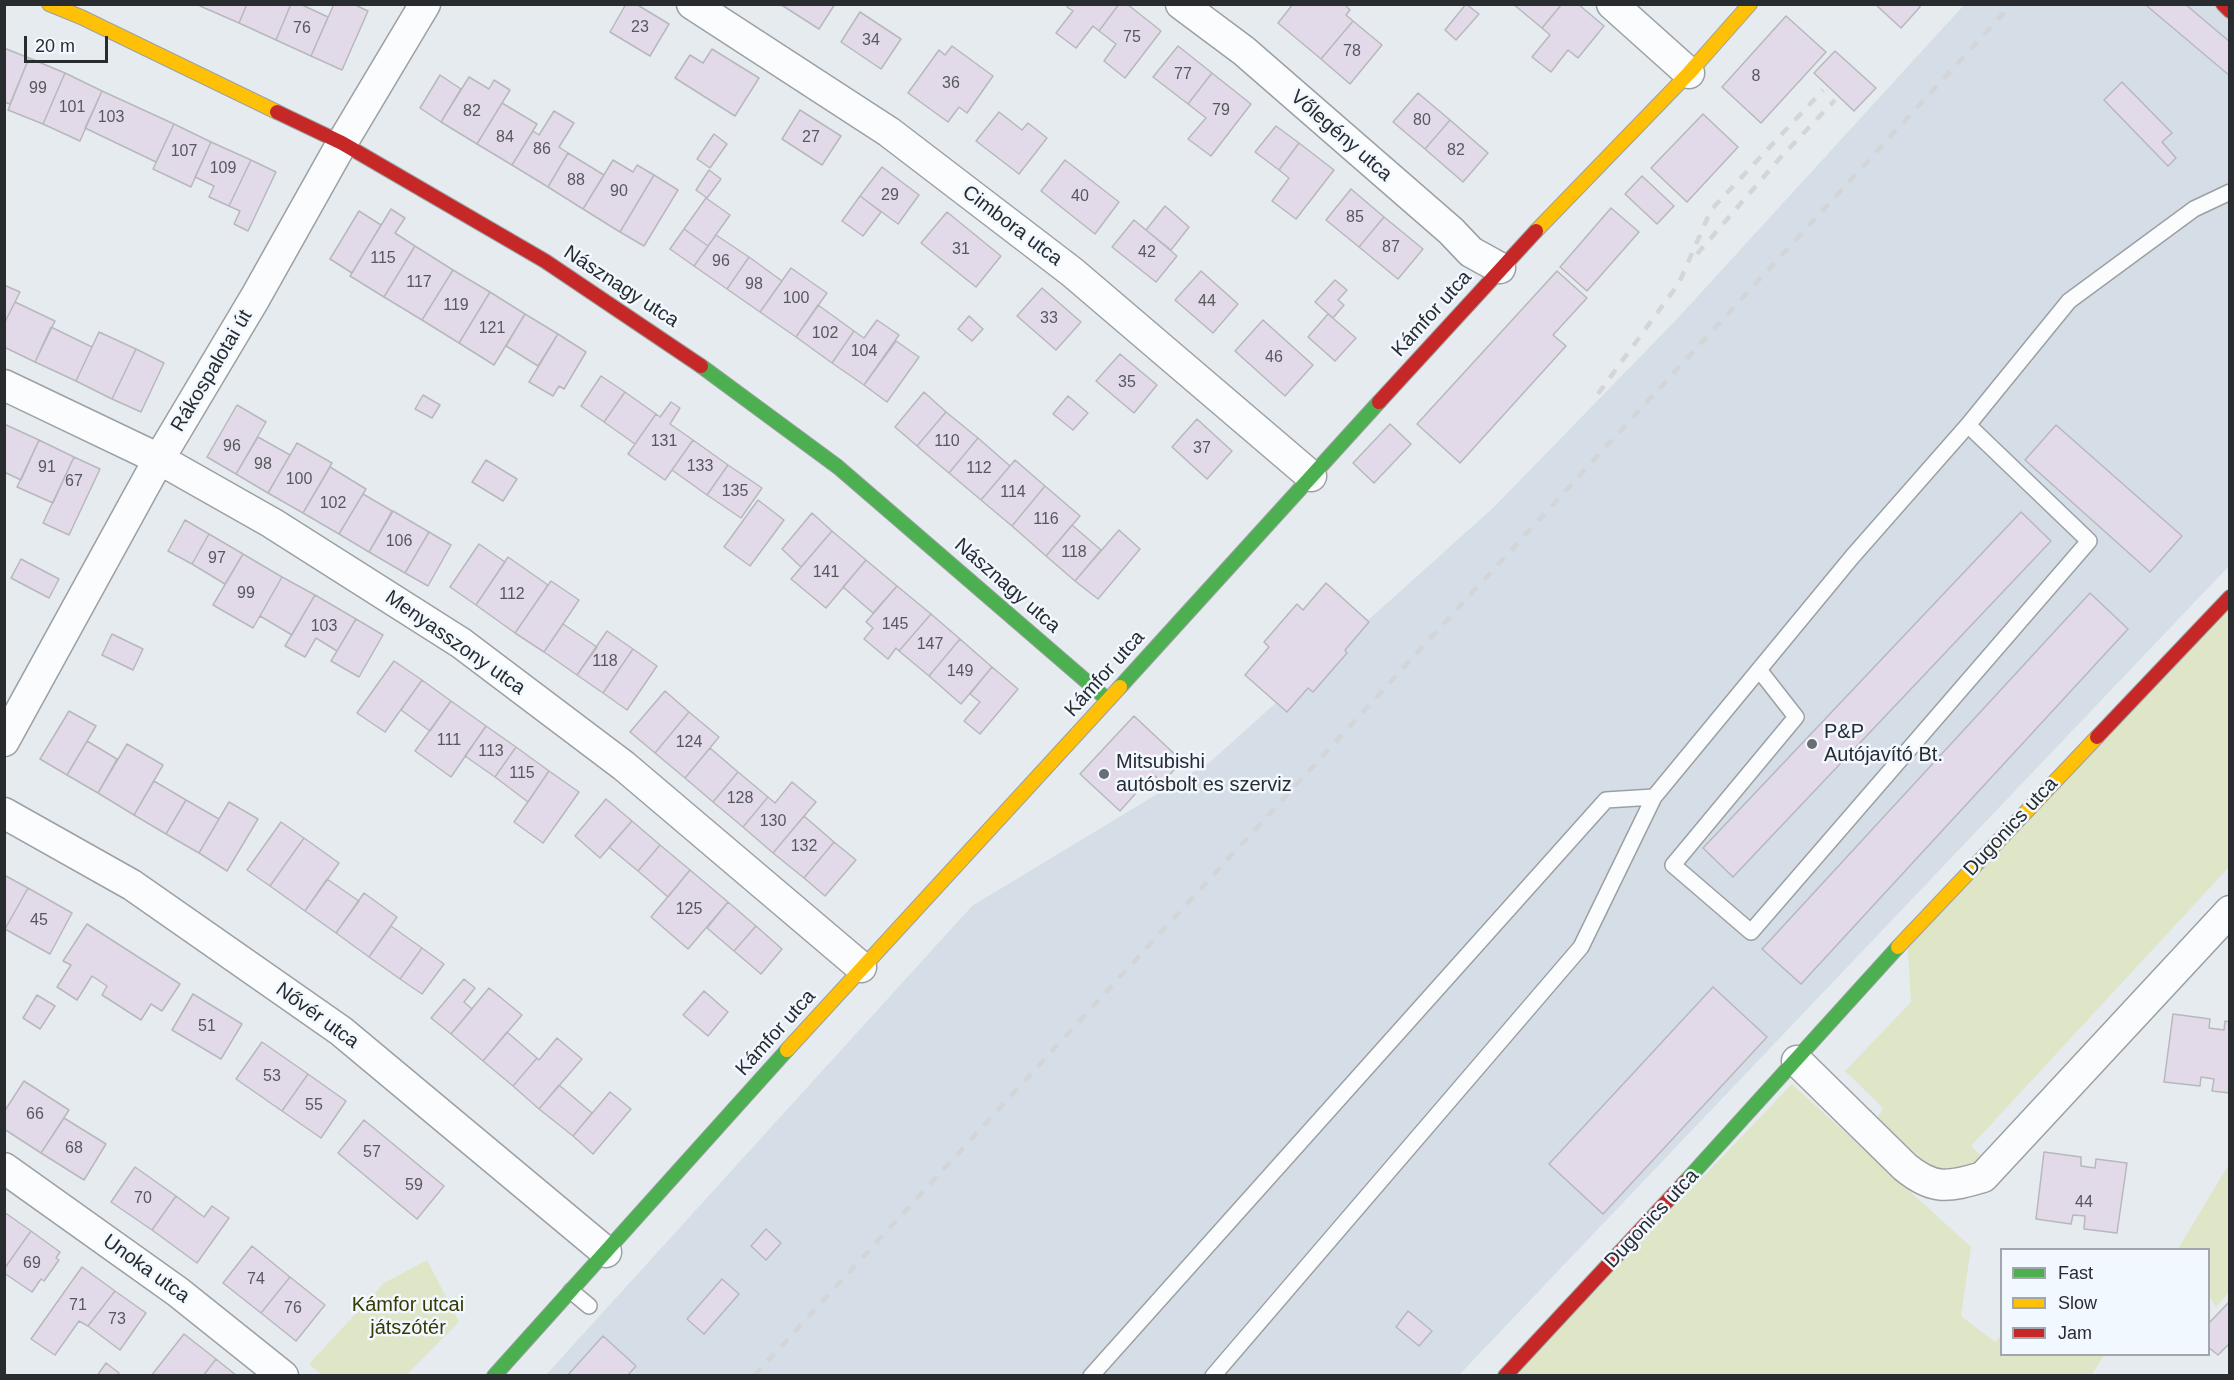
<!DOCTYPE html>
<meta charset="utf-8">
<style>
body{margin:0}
#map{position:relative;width:2234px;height:1380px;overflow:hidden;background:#e6ebf0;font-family:Arial,sans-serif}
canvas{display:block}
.frame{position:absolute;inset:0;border:6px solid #292c2f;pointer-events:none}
.legend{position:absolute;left:2000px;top:1248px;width:210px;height:108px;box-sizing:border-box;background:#f1f8ff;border:2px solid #a1a6ac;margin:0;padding:8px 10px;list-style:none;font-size:18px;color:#292c2f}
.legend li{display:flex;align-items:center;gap:12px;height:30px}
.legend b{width:30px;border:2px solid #a1a6ac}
.scale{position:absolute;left:24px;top:36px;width:84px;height:27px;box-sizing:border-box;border:3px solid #292c2f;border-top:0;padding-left:8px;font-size:18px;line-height:21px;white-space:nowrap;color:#292c2f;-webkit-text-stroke:4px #f1f8ff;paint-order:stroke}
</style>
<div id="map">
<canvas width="2234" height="1380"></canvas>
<div class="frame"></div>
<ul class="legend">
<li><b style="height:8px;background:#4caf50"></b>Fast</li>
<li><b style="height:8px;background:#ffc107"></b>Slow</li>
<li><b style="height:8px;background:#c62828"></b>Jam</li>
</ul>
<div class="scale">20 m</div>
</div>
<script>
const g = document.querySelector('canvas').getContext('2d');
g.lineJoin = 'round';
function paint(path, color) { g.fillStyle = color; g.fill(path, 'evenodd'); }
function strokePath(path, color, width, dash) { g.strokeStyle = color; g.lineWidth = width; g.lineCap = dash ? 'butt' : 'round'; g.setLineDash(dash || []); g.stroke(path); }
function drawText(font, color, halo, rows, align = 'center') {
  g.font = font + ' Arial,sans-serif'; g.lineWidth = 5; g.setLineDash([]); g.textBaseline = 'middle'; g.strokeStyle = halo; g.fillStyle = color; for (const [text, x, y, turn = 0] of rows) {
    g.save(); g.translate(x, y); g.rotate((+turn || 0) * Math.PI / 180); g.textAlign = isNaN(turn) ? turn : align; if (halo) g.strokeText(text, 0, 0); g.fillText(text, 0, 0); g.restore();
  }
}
const built = new Path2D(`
 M1964,5H2229V566L1459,1375L545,1376L972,906L1210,762L1493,508L1676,320Z`);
const green = new Path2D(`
 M2229,597V867L1971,1146L1985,1159L1960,1171L1933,1169L1877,1119L1883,1108L1845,1071L1911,1002L1907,937Z
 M1792,1084L1971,1247L1961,1316L1995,1342L2001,1335L2002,1354L2104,1355L2091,1376H1512Z
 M2229,1164V1292L2216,1307L2209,1296L2208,1250L2178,1249Z
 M427,1260L459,1322L406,1375H322L309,1364L384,1283Z`);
const building = new Path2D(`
 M201,4H247L239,23L200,6Z
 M247,4H291L276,40L239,23Z
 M291,4H300L328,17L311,56L276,40Z
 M334,4H353L368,11L342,70L311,56Z
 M626,4H636L669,24L650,56L610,32Z
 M780,4H835L819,29Z
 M1069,4H1119L1099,31L1093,26L1076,48L1056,33L1073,11L1067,7Z
 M1119,4H1127L1161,31L1125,78L1104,61L1116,44L1099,31Z
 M1293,4H1344L1350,10L1346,15L1353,21L1321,59L1278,23Z
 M1466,4L1479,14L1456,40L1445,30Z
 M1513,4H1562L1542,28Z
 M1562,4H1578L1604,26L1578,58L1568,50L1551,72L1532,57L1550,35L1542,28Z
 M1875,4H1918L1920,7L1901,28Z
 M2148,4H2185L2230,42V76L2147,6Z
 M860,12L901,39L881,69L841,42Z
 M1786,16L1826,52L1761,123L1722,87Z
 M1353,21L1382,45L1350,84L1321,59Z
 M952,46L993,76L967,113L959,107L948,122L908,93L939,50L945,55Z
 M1178,46L1212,73L1188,104L1153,77Z
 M4,48L29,58L10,104L4,102Z
 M712,49L759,78L735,116L675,78L690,55L703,63Z
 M1835,51L1876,88L1854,111L1814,73Z
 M29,58L65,73L43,124L8,110Z
 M65,73L102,91L80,141L43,124Z
 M1212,73L1251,104L1211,156L1188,139L1206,118L1188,104Z
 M440,75L461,89L441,122L420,108Z
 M469,77L489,89L494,80L510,90L477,144L441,122Z
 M2122,82L2172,133L2162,142L2176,158L2168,166L2104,100Z
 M102,91L174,124L156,162L85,128Z
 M1418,93L1450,120L1425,149L1393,122Z
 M502,103L537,124L512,165L477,144Z
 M800,110L841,136L822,165L782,139Z
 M554,111L574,123L559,147L568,153L548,187L512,165L533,131L539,135Z
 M999,112L1022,130L1028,123L1047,138L1019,174L976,141Z
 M1703,114L1738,147L1687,202L1651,168Z
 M1450,120L1488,153L1463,182L1425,149Z
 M174,124L211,142L191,187L153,169Z
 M1276,126L1299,143L1279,170L1255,152Z
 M714,134L727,144L710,168L697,159Z
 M211,142L251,160L229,206L209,197L214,186L195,177Z
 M1299,143L1334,170L1296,219L1272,201L1289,178L1279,170Z
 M568,153L604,175L583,209L548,187Z
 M251,160L276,172L248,231L234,224L240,211L229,206Z
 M613,160L633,172L637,165L654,175L620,232L583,209Z
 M1065,160L1119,202L1095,234L1041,191Z
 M882,167L919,195L898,224L860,196Z
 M709,170L721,179L707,198L696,190Z
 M654,175L678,190L644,246L620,232Z
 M1642,176L1674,206L1657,224L1625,194Z
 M1351,189L1384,217L1359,247L1326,220Z
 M860,196L881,212L863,236L842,221Z
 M706,198L730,215L708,246L684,229Z
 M1165,206L1189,227L1171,250L1146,230Z
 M1611,208L1639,232L1587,291L1560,267Z
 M391,209L405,218L395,233L415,246L384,297L350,276Z
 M359,211L381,225L352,273L330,259Z
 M947,212L1001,256L976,287L921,243Z
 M1384,217L1423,249L1398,279L1359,247Z
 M1134,220L1177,256L1156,282L1112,247Z
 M684,229L708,246L694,266L670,249Z
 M716,235L749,257L727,289L694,266Z
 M415,246L453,270L422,320L384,297Z
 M749,257L782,281L760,312L727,289Z
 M791,268L827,293L796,337L760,312Z
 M453,270L490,292L459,343L422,320Z
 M1201,271L1238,304L1213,333L1175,300Z
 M1557,271L1587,298L1553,335L1566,346L1460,463L1417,424Z
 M1335,280L1347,290L1338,300L1344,305L1333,318L1315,302Z
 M4,285L20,292L4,324Z
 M1042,288L1081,322L1056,350L1017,316Z
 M490,292L525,314L494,365L459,343Z
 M15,302L55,321L35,362L4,347V324Z
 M818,305L854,331L832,363L796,337Z
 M525,314L558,334L538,366L506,346Z
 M1328,314L1356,338L1335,361L1308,337Z
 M969,316L983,329L972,341L958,329Z
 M877,320L899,335L864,385L832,363L854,331L864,338Z
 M1263,320L1313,365L1285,396L1235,351Z
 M51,327L92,347L76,381L35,362Z
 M99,332L136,349L112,399L76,381Z
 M558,334L586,352L564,389L559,386L553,396L529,382Z
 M896,341L919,357L887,402L864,385Z
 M136,349L164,363L141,412L112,399Z
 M1120,354L1157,385L1134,413L1096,381Z
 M601,376L625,392L604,422L581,406Z
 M625,392L656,414L635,444L604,422Z
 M924,392L946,412L917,446L895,427Z
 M423,395L440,405L432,418L415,409Z
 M1068,396L1088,413L1073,430L1053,414Z
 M671,402L680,408L670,424L693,440L665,480L628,454L656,414L660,417Z
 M237,405L266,422L236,474L207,457Z
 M946,412L978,438L949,473L917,446Z
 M1197,419L1232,451L1207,479L1172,447Z
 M4,424L39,440L21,480L4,472Z
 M1390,424L1411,444L1374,483L1353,463Z
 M2056,425L2182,536L2150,572L2025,460Z
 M258,437L290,455L268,493L236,474Z
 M978,438L1010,466L981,500L949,473Z
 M39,440L74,457L53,503L17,487Z
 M693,440L728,465L707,495L672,470Z
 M297,443L332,463L303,513L268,493Z
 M74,457L100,469L69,535L43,523Z
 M486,460L517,479L503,501L472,482Z
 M1015,460L1045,486L1012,526L981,500Z
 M728,465L762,488L741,518L707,495Z
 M330,467L366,489L339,534L303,513Z
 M1045,486L1080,516L1046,556L1012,526Z
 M363,494L392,511L369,552L339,534Z
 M758,500L784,520L750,566L724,547Z
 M393,511L429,532L405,573L369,552Z
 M2021,512L2051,541L1733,877L1703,848Z
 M812,513L832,531L801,567L782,549Z
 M185,520L209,534L192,564L168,551Z
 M1072,525L1101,550L1075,581L1046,556Z
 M1119,530L1140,549L1098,599L1075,581Z
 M832,531L866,560L826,608L791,579Z
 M429,532L451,545L428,586L405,573Z
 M209,534L243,554L225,584L192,564Z
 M479,544L505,562L476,605L450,587Z
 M243,554L282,577L253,628L213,605Z
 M508,557L548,585L515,633L476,605Z
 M21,559L59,579L49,598L11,578Z
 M866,560L897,586L873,613L843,587Z
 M282,577L315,595L292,635L260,616Z
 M551,581L579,600L544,652L515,633Z
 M1326,583L1369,622L1345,650L1347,653L1313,692L1308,688L1287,712L1245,675L1269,647L1264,642L1297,604L1303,610Z
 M897,586L931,614L899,651L896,648L888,659L864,639L873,628L866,622Z
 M2090,593L2128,629L1801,984L1762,949Z
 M315,595L356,619L337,651L316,638L305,657L285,646Z
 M931,614L960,639L929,676L899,651Z
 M356,619L383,635L359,677L331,661Z
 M563,624L597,647L577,675L544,652Z
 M607,631L633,649L603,693L577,675Z
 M112,634L143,649L133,670L102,655Z
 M960,639L992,667L961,704L929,676Z
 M633,649L657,666L627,710L603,693Z
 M394,661L422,680L385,732L357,713Z
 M992,667L1018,689L980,734L964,721L980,702L970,694Z
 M422,680L451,701L430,731L401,710Z
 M665,691L689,712L655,753L630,732Z
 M451,701L486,726L451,777L415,751Z
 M69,711L96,726L67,775L40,759Z
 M689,712L719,737L685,778L655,753Z
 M1134,716L1182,761L1162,783L1153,774L1120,811L1080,774Z
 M486,726L516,747L495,777L465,756Z
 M87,741L117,759L98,793L67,775Z
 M127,744L163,765L134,815L98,793Z
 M516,747L549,771L528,802L495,777Z
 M710,748L738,772L713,802L685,778Z
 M549,771L579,792L543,843L514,822Z
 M738,772L768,797L743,827L713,802Z
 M154,781L186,800L166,834L134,815Z
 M792,782L816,802L773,853L743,827L768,797L775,803Z
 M606,799L632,821L600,858L575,836Z
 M186,800L219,819L199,853L166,834Z
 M229,802L258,819L227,871L199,853Z
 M804,816L834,842L804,878L773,853Z
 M632,821L660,845L638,871L609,847Z
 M281,822L304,838L270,886L247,870Z
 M304,838L339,863L305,911L270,886Z
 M834,842L856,860L825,896L804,878Z
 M660,845L690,870L668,897L638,871Z
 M690,870L728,902L688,949L651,917Z
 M4,875L28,888L5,929H4Z
 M327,879L359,901L336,933L305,911Z
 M28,888L72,913L50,954L5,929Z
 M364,893L397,917L369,957L336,933Z
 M728,902L756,926L734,951L707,928Z
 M87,924L180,984L162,1011L151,1004L141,1020L102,995L107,986L92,976L77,1000L57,987L71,965L63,961Z
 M391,926L422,948L400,979L369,957Z
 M756,926L782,949L761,974L734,951Z
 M422,948L444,964L422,994L400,979Z
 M464,979L475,988L464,1002L472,1009L451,1034L431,1018Z
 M1713,987L1767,1037L1603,1214L1549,1164Z
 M489,988L522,1015L483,1061L451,1034Z
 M704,991L728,1012L708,1036L683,1015Z
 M193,994L242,1024L221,1059L172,1030Z
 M37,995L55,1006L40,1029L23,1018Z
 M2173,1014L2210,1019L2209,1028L2224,1030L2225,1021L2230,1022V1093L2212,1091L2214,1079L2201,1077L2200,1086L2164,1082Z
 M507,1032L537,1058L513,1086L483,1061Z
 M557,1038L582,1059L539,1109L513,1086L537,1058L539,1060Z
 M262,1042L308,1074L282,1111L236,1079Z
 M308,1074L346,1101L321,1138L282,1111Z
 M24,1081L69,1110L41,1153L4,1129V1112Z
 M559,1085L592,1113L573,1136L539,1109Z
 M610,1092L631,1109L593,1154L573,1136Z
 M64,1118L106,1144L84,1180L41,1153Z
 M364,1120L444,1186L417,1219L338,1153Z
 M2044,1152L2081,1157V1166L2095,1168L2096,1159L2127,1163L2117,1233L2084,1229L2085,1216L2073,1215L2071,1224L2036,1219Z
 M135,1167L176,1196L152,1230L111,1202Z
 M176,1196L204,1217L212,1206L229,1218L197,1263L152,1230Z
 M4,1212L31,1231L4,1269Z
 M766,1229L781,1243L766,1260L751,1246Z
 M31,1231L60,1252L56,1258L59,1260L44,1281L41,1279L32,1292L4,1273V1269Z
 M252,1246L290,1277L261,1313L223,1283Z
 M82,1267L115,1291L88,1326L79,1321L55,1355L31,1339Z
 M290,1277L325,1305L296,1341L261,1313Z
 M722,1279L739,1294L704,1334L687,1319Z
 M115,1291L146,1313L120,1350L88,1326Z
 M2230,1301V1343L2218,1355L2208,1347V1324Z
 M1408,1311L1432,1331L1419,1346L1396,1327Z
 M184,1334L216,1359L203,1376H151Z
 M603,1336L636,1366L627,1376H567Z
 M216,1359L237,1376H203Z
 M106,1363L119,1373L117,1376H97Z`);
const lane = new Path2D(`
 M1760,671L1796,717L1673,865L1751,932L2089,541L1968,425
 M571,1291L589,1306
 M1091,1376L1606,800L1654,797
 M1213,1376L1581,947L1654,797L1852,557L1968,425L2069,301L2194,209L2230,192`);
const street = new Path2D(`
 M692,4L889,132L1072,272L1311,476
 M1181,4L1244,51L1451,231L1471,252L1500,268
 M1612,4L1689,73
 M4,385L159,459L272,523L461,643L624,766L861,967
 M4,741L159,459L255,298L342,143L425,4
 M4,813L132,885L341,1031L606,1252
 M1797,1061L1905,1167C1934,1191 1948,1187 1983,1177L2230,911
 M4,1168L178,1292L283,1376`);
const fast = new Path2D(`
 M701,366L838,467L1108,700
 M1120,687L1379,402
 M1685,1182L1898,947
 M494,1376L787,1050`);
const slow = new Path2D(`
 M49,4L81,17L277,112
 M1536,231L1689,73L1750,4
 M1898,947L2097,737
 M787,1050L1120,687`);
const jam = new Path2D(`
 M2223,4L2230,11
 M277,112L342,143L545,261L701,366
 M1379,402L1536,231
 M2097,737L2230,597
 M1505,1376L1685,1182`);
const rail = new Path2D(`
 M1697,254L1780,158L1835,100
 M1598,394L1679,283L1711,210L1823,90
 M754,1376L2012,4`);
const markers = [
 [1812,744,6,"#6b6f73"],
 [1104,774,6,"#6b6f73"]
];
const numberNames = [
 ["23",640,28],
 ["76",302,29],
 ["75",1132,38],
 ["34",871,41],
 ["78",1352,52],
 ["77",1183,75],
 ["8",1756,77],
 ["36",951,84],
 ["99",38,89],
 ["101",72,108],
 ["79",1221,111],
 ["82",472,112],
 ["103",111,118],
 ["80",1422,121],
 ["84",505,138],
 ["27",811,138],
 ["86",542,150],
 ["82",1456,151],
 ["107",184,152],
 ["109",223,169],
 ["88",576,181],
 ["90",619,192],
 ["29",890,196],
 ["40",1080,197],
 ["85",1355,218],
 ["87",1391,248],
 ["31",961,250],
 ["42",1147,253],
 ["115",383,259],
 ["96",721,262],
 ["117",419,283],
 ["98",754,285],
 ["100",796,299],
 ["44",1207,302],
 ["119",456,306],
 ["33",1049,319],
 ["121",492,329],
 ["102",825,334],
 ["104",864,352],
 ["46",1274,358],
 ["35",1127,383],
 ["131",664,442],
 ["110",947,442],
 ["96",232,447],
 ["37",1202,449],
 ["98",263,465],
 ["133",700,467],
 ["91",47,468],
 ["112",979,469],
 ["100",299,480],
 ["67",74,482],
 ["135",735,492],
 ["114",1013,493],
 ["102",333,504],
 ["116",1046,520],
 ["106",399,542],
 ["118",1074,553],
 ["97",217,559],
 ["141",826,573],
 ["99",246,594],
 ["112",512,595],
 ["145",895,625],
 ["103",324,627],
 ["147",930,645],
 ["118",605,662],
 ["149",960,672],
 ["111",449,741],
 ["124",689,743],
 ["113",491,752],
 ["115",522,774],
 ["128",740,799],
 ["130",773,822],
 ["132",804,847],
 ["125",689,910],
 ["45",39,921],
 ["51",207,1027],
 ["53",272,1077],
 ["55",314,1106],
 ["66",35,1115],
 ["68",74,1149],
 ["57",372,1153],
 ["59",414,1186],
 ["70",143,1199],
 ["44",2084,1203],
 ["69",32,1264],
 ["74",256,1280],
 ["71",78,1306],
 ["76",293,1309],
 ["73",117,1320]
];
const streetNames = [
 ["Vőlegény utca",1341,136,41],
 ["Cimbora utca",1012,226,37],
 ["Násznagy utca",621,287,33],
 ["Kámfor utca",1432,314,-48],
 ["Rákospalotai út",212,371,-59],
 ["Násznagy utca",1007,586,41],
 ["Menyasszony utca",455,643,35],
 ["Kámfor utca",1105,674,-48],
 ["Dugonics utca",2011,827,-47],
 ["Nővér utca",317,1016,36],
 ["Kámfor utca",776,1033,-48],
 ["Dugonics utca",1652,1219,-47],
 ["Unoka utca",146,1269,36]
];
const poiNames = [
 ["P&P",1824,732],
 ["Autójavító Bt.",1824,755],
 ["Mitsubishi",1116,762],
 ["autósbolt es szerviz",1116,785]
];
const parkNames = [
 ["Kámfor utcai",408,1305],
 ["játszótér",408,1328]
];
paint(built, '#d5dee7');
paint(green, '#dfe5c7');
paint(building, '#e2dae8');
strokePath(building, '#b7b8bc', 1.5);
strokePath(lane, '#9ca0a3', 18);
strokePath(street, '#9ca0a3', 33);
strokePath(fast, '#9ca0a3', 16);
strokePath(slow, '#9ca0a3', 16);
strokePath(jam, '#9ca0a3', 16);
strokePath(lane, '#fbfcfd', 15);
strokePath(street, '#fbfcfd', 30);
strokePath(fast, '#4caf50', 14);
strokePath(slow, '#ffc107', 14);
strokePath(jam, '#c62828', 14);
strokePath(rail, '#d3d5d6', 4.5, [10, 10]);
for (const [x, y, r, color] of markers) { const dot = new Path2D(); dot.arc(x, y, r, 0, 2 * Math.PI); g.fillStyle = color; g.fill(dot); strokePath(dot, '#f1f8ff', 2); }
drawText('16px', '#57585d', null, numberNames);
drawText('20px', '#292c2f', '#f1f8ff', streetNames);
drawText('20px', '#292c2f', '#f1f8ff', poiNames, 'left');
drawText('20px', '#373a01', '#f1f8ff', parkNames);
</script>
